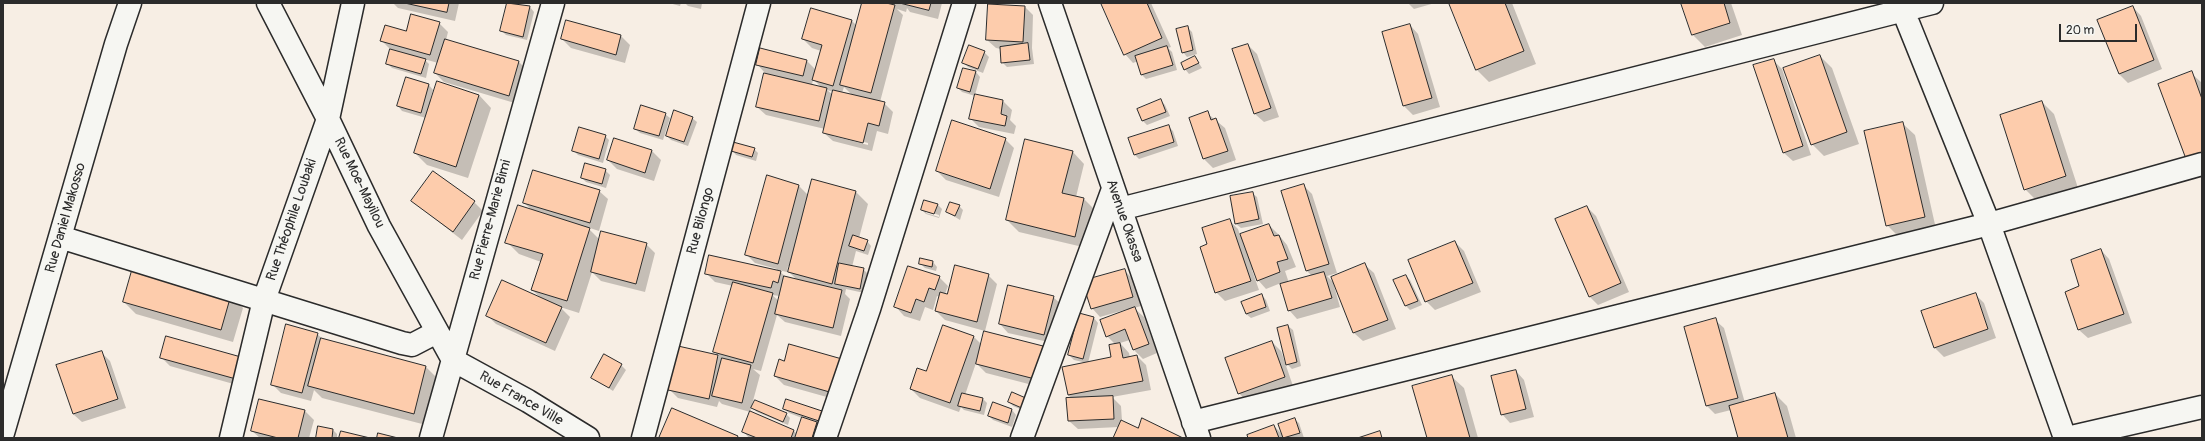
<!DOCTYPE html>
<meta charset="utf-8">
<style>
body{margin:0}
#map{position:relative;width:2205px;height:441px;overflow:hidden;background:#f7eee4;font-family:Pangolin,sans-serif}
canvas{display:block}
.frame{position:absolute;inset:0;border:4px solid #2b2b2b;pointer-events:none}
.scale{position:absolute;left:2059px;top:24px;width:78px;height:18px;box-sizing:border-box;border:2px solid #2b2b2b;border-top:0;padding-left:5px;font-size:12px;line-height:14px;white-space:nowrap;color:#2b2b2b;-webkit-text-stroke:3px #f6f6f2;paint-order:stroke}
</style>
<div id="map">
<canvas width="2205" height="441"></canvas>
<div class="frame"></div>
<div class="scale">20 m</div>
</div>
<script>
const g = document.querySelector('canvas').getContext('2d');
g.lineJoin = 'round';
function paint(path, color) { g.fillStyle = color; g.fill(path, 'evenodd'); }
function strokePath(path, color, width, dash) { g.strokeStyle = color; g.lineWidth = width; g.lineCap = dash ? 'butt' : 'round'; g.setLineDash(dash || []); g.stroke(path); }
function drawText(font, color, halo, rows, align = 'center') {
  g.font = font + ' Pangolin,sans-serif'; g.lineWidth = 4; g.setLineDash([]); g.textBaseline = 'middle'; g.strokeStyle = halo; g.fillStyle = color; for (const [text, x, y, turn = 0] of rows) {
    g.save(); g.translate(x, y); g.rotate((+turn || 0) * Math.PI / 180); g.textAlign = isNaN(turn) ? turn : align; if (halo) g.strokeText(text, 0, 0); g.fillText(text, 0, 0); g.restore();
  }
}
const shadow = new Path2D(`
 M393,3H459L455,21L398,8Z
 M508,3L530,7L534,12L527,40L506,35L501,30Z
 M669,3H681L680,6Z
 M685,3H702L701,9L688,6Z
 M863,3H942L938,19L910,12L907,8L906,12L897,9L903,15L880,102L884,103L893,112L888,134L877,131L872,151L833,141L824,133L825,129L766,115L757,107L765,73L757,64L807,61L816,70L821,51L812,48L803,39L852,21L857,26ZM813,79L821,87L812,85ZM844,87L852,95L842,93ZM827,90L834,92L833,95ZM833,134L868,143V145L833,136Z
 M1102,3H1151L1171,47L1168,48L1172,52L1177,70L1146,79L1142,75L1138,61L1133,63L1125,54Z
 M1408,3H1435L1414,9Z
 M1450,3H1512L1536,64L1489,82L1477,70Z
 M1682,3H1731L1742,35L1705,47L1693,35Z
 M1025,7L1033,15L1032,48L1034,64L1007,67L1002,62L1001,49L996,48L987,40Z
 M2133,7L2141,16L2162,69L2128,83L2119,74L2098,20Z
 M567,21L621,36L630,45L625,63L571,48L562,39Z
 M439,23L448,32L446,40L519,62L528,71L518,104L444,82L435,73L438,63L424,59L429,64L426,78L392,68L387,63L390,49L381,40Z
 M1410,25L1418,34L1440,107L1413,115L1404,106L1383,33Z
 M1187,27L1192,32L1197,54L1187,57L1183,52Z
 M1248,45L1257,54L1279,117L1264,122L1255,114L1234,50Z
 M984,52L989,57L983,73L968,67L964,63Z
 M1820,56L1832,68L1859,144L1824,156L1812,144Z
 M1195,57L1202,68L1189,74L1185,69Z
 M1773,60L1782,69L1811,155L1793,161L1784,153Z
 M963,69L976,72L980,77L975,95L1003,101L1012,110L1010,120L1016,126L1014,134L979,127L970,118L975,96L962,92L958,88Z
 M2191,73L2202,83V178L2190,166Z
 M406,79L429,85L433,90L430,100L479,95L491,108L468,178L427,165L415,153L426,118L402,111L398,106Z
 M1161,101L1165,105L1170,116L1147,125L1142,120Z
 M2042,102L2054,114L2078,188L2037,201L2025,189Z
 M1207,113L1225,128L1236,160L1213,168L1204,159L1190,119Z
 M665,114L670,118L663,140L640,133L635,129Z
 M692,118L697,122L688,146L671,140L667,136Z
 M1902,123L1915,135L1936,229L1899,237L1887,225Z
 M1168,126L1173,131L1178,146L1139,159L1135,155Z
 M605,136L609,140L603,163L578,155L574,151Z
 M615,139L652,151L661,160L654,181L617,169L608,160Z
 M1005,139L1014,148L999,197L946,180L937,171Z
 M754,149L758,153L756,161L736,155L732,150Z
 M1072,151L1084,164L1076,197L1084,199L1096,211L1087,248L1019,232L1007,220Z
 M605,170L610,175L606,188L586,182L582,178Z
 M767,177L799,186L808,195L856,192L868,204L859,238L867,241L871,246L868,255L856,251L852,267L863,269L868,274L864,293L846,289L845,294L850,299L841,336L785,322L777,315L761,371L753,369L760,375L750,412L722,404L719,401L717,407L678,398L669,389L678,347L719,357L714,351L733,286L715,282L706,273L776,271L777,269L755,263L746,254ZM788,266L790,267L789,272L797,280L786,277L778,270L787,272ZM772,295L780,296L779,301Z
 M1304,186L1312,194L1337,273L1327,276L1333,282L1340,307L1297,319L1289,310L1281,283L1266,289L1258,280L1254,270H1252L1259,290L1225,301L1216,292L1208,245L1229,220L1238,229L1240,235L1269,225L1278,234L1287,245L1296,267L1285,271L1289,283L1312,276L1307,271L1283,192Z
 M599,191L608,199L599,231L587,227L600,240L646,244L655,253L645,292L601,281L592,272L579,313L560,307L570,317L555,351L496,324L487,315L542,299L532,290L541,262L519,254L507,242L533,211L524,203Z
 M1252,193L1257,197L1263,224L1241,228L1236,224Z
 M412,201L474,202L483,211L462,240Z
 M938,205L942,209L939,218L926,214L922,210ZM926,211L939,215V217L926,213Z
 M959,206L963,210L960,220L947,212Z
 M1587,207L1596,216L1629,292L1598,305L1589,296Z
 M1455,242L1464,251L1481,292L1435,310L1426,301Z
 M2101,250L2109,259L2132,323L2088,338L2079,330L2081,287Z
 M933,262L937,267L936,271L925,268L920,263Z
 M1365,265L1374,273L1396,329L1363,341L1354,333L1332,277Z
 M1124,270L1133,279L1141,306L1134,308L1144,317L1157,353L1143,359L1134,350L1130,340L1120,343L1129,353L1130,358L1137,356L1146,365L1151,390L1112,397L1121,406L1122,421L1139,429L1181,438H1114L1119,427L1078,429L1069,421L1073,399L1068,395L1087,363L1074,360L1069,355L1094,318L1098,323L1088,363L1113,358L1116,345L1107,336L1128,309L1100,317L1092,308Z
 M988,275L997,284L985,331L945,320L936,311L940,297L937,296L933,310L925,307L920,321L904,316L896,307L939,277L948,286L945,294L948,295Z
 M1406,276L1410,280L1422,305L1410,310L1406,306L1395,280Z
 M1975,294L1984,303L1996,338L1944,357L1935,348L1923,312Z
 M1262,295L1266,300L1270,311L1251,318L1246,314Z
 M231,296L243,308L233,342L136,314L124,302Z
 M1053,297L1062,305L1053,343L1008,333L1000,324Z
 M1715,320L1724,328L1745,403L1775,394L1787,406L1796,438H1739L1731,410L1715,414L1707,406Z
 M1288,326L1293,330L1301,366L1292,369L1287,364Z
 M985,332L1043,347L1052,356L1044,388L986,373L976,363L965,395L983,399L987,403L984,415L964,410L961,407L959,412L920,398L911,389L927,372L974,337L982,345Z
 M317,334L324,340L426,367L438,379L426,425L322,398L314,390L311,401L281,393L272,384Z
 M1272,342L1281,351L1293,386L1247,402L1239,393Z
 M789,346L841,401L784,385L775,376L785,362Z
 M101,352L110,361L126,408L82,422L73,414Z
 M161,357L241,358L244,387L170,366Z
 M621,365L626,370L613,391L592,377Z
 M1516,371L1524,380L1534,417L1510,423L1502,414Z
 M1451,376L1464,388L1478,438H1428Z
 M1013,393L1029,413L1013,406L1009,402Z
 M752,408L786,414L790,418L788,425L757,412Z
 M784,409L824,413L826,426L816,422L821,427L817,438H749L743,431L751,413L794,431L797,434L802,418L789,413Z
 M1012,410L1016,415L1012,427L993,420L989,416Z
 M305,411L314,420L309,438H260L252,431Z
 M1294,419L1299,423L1304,438H1249L1274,426L1284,436Z
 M319,427L333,430L337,434V438H317Z`);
const building = new Path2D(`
 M405,3H449L447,12Z
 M507,3L530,6L523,37L500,31Z
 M862,3H886L895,5L871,93L840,85Z
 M900,3H931L929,10Z
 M1101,3H1147L1162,38L1124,55Z
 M1449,3H1505L1524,51L1476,70Z
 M1681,3H1724L1730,23L1692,35Z
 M988,4L1025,6L1023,42L986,40Z
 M2133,6L2154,60L2119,74L2097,20Z
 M811,8L852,20L833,86L812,80L822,45L802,39Z
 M411,14L440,22L430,55L380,41L385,25L406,31Z
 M566,20L621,35L616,55L561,39Z
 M1410,24L1432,98L1403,106L1382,32Z
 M1188,26L1193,50L1182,53L1176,29Z
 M445,39L519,61L509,96L434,73Z
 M1028,43L1030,60L1001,63L1000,47Z
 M1248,44L1271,108L1254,114L1232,49Z
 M969,45L985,51L978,69L962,63Z
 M1167,46L1173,65L1141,75L1135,56Z
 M760,48L807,60L803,76L756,65Z
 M390,49L426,59L421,74L386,64Z
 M1820,55L1847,132L1811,145L1783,68Z
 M1195,56L1199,63L1184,70L1181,63Z
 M1774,59L1803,146L1783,153L1753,65Z
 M963,68L976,71L970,92L957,88Z
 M2192,71L2202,99V162L2189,167L2158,84Z
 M764,73L827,88L819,121L756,107Z
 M406,77L429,84L421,113L397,106Z
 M437,81L479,95L456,167L414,153Z
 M833,90L885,102L879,126L868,123L863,143L823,133Z
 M975,94L1003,100L1001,114L1007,116L1005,126L969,119Z
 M1161,99L1166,112L1142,121L1137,109Z
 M2042,101L2066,176L2024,190L2000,115Z
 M641,105L666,113L659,136L634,129Z
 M674,110L693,117L684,142L666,136Z
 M1208,111L1211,120L1216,118L1228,151L1203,159L1189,118Z
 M952,120L1006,138L990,189L936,171Z
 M1903,122L1925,217L1886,226L1864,131Z
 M1169,125L1174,142L1134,155L1128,138Z
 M579,127L606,135L599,159L572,151Z
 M614,138L652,150L645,173L607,160Z
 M1025,139L1073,151L1062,193L1084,198L1075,237L1006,220Z
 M733,142L755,148L752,157L731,151Z
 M585,163L606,169L602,184L581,178Z
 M533,170L600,190L590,223L523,203Z
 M433,171L475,201L453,232L411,201Z
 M767,175L799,185L778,264L745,255Z
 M812,179L856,191L832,284L788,272Z
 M1304,184L1329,264L1306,271L1281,191Z
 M1253,192L1259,219L1235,224L1230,196Z
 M924,200L938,204L934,214L921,210Z
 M950,202L960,205L955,216L946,212Z
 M518,205L590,228L567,301L531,290L543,254L505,243Z
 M1587,206L1621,283L1589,297L1555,219Z
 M1230,219L1251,281L1215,293L1200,247L1207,244L1202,228Z
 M1269,224L1274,236L1279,235L1288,259L1277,262L1280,272L1257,281L1240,234Z
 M601,231L647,243L636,284L591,272Z
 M853,235L868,240L864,251L849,246Z
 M1455,241L1473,283L1425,302L1408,260Z
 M2101,249L2124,314L2078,330L2065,292L2079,286L2071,260Z
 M709,255L781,271L778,283L773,281L771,288L705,274Z
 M920,258L933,261L932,267L919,264Z
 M839,263L864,268L860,289L835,284Z
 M1365,263L1388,320L1353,333L1331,277Z
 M955,265L989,274L977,322L935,311L940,292L947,294Z
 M908,266L940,276L935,290L929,288L924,302L916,299L911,313L894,307Z
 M133,267L231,295L221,330L123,302Z
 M1125,269L1133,297L1091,309L1082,281Z
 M1324,272L1332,298L1288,311L1280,284Z
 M1406,275L1418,301L1405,306L1393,280Z
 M784,276L842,290L833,328L775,314Z
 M502,280L562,307L546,343L486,316Z
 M733,282L773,293L753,363L713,352Z
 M1008,285L1054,296L1044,335L999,324Z
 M1976,293L1988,329L1934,348L1921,311Z
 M1262,294L1266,307L1246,314L1241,302Z
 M1135,307L1149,344L1133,350L1125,329L1106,337L1100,320Z
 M1079,313L1094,317L1083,359L1068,355Z
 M1716,318L1738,398L1706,406L1684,327Z
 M286,324L318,333L302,393L271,385Z
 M943,325L974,336L950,403L910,389L917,368L926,371Z
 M1288,325L1297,362L1286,365L1277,328Z
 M984,331L1043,346L1035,379L976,364Z
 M166,336L241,357L236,379L160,358Z
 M321,338L426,366L414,414L308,386Z
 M1272,341L1285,377L1238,394L1225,358Z
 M1120,343L1123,358L1137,355L1143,381L1068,395L1062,367L1111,357L1109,345Z
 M789,344L842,359L833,393L774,376L779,359L784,361Z
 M678,346L718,355L709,399L668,390Z
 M102,351L118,399L73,414L56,365Z
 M604,354L622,364L609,388L591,378Z
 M722,358L751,365L742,403L712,396Z
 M1516,370L1526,409L1501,415L1491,376Z
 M1452,375L1470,438H1427L1412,386Z
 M1012,392L1028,399L1024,409L1008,402Z
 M962,393L983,398L980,411L958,406Z
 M1775,393L1788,438H1738L1729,406Z
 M1113,396L1114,419L1068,421L1066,398Z
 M259,399L305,410L298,438H278L251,431Z
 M786,399L825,412L822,422L783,409Z
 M755,400L787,413L783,422L751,408Z
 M993,402L1012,409L1008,423L988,416Z
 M672,408L738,436L737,438H659Z
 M750,411L794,430L791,438H757L742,432Z
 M802,417L817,422L812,438H795Z
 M1142,418L1183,438H1113L1121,420L1138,428Z
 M1295,418L1300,433L1283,438L1278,424Z
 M1274,425L1279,438H1248L1247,435Z
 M318,426L333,429L332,438H316Z
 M341,431L370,438H339Z
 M1380,431L1382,438H1358Z
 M378,433L398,438H377Z`);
const minor = new Path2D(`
 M268,3L328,119L379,226L453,360L528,401L588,438
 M1050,3L1199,438
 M1900,3L1989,224L2065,438
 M1120,209L1932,3
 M60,237L402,343L412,345L437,332
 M1193,422L1989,224L2202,164
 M3,433L116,44L130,3
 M231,438L264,300L328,119L353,3
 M431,438L553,3
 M643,438L759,3
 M825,438L869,309L964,3
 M1022,438L1113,189
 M2067,438L2202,407`);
const streetNames = [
 ["Rue Moe-Mayilou",359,183,64],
 ["Rue Daniel Makosso",66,218,-74],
 ["Rue Théophile Loubaki",292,220,-71],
 ["Rue Pierre-Marie Bimi",491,220,-75],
 ["Rue Bilongo",701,221,-75],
 ["Avenue Okassa",1124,221,71],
 ["Rue France Ville",521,399,30]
];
paint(shadow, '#0003');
paint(building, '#fdccac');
strokePath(building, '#2b2b2b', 1);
strokePath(minor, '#2b2b2b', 25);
strokePath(minor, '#f6f6f2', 22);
drawText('14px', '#2b2b2b', '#f6f6f2', streetNames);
</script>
